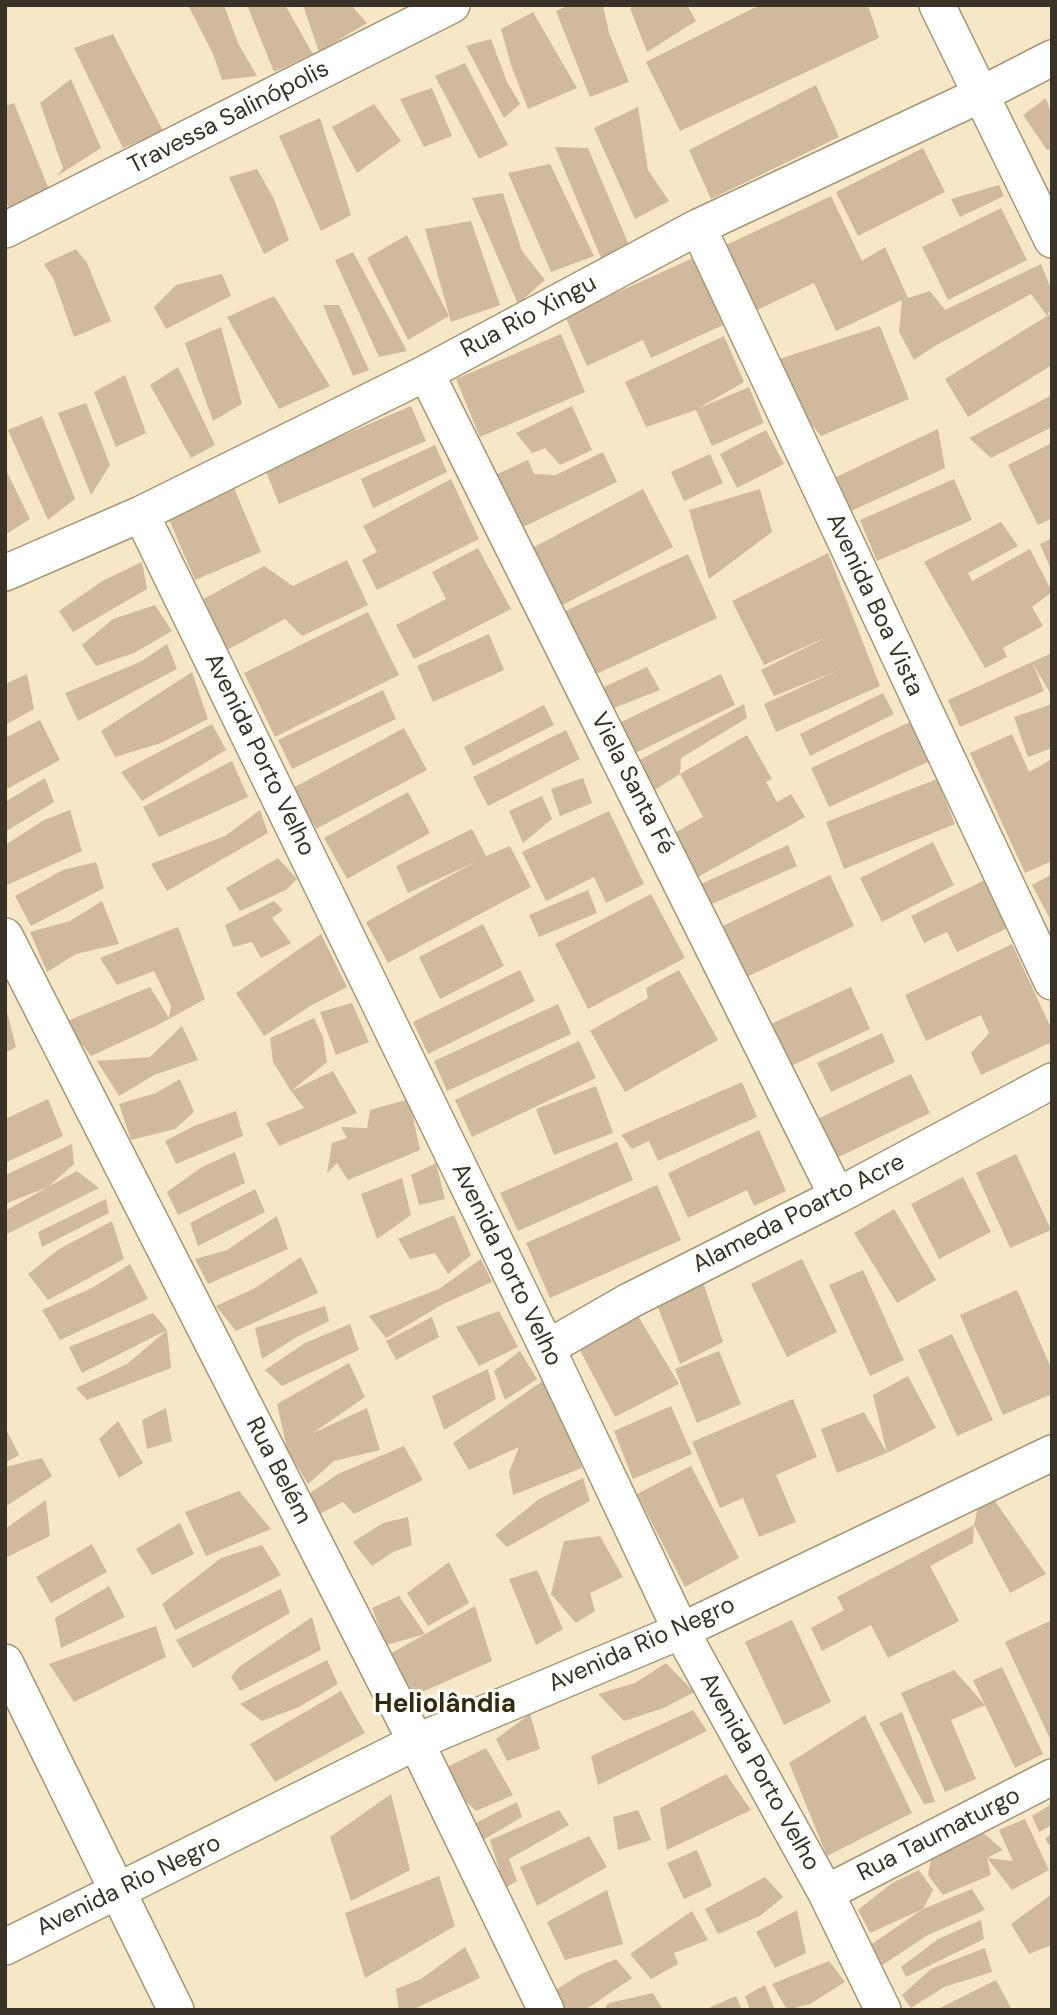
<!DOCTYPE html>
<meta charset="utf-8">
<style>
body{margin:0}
#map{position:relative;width:1057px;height:2015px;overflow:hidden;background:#f6e8c6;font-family:"DM Sans",sans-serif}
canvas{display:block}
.frame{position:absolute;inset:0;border:7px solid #383326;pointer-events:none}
</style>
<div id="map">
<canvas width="1057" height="2015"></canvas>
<div class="frame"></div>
</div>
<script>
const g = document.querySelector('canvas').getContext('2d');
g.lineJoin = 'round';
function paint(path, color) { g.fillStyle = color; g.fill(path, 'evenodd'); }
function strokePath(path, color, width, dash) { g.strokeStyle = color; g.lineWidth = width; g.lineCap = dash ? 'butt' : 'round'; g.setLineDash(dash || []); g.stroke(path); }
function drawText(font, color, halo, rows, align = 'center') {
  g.font = font + ' "DM Sans",sans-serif'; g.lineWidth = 6; g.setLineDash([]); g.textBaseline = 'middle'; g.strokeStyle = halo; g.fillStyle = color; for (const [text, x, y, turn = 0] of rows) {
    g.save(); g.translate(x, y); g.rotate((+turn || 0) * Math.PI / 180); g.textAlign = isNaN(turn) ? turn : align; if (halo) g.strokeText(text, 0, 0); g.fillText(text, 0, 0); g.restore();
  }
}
const building = new Path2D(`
 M188,5H224L238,43L257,76L222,80L213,54Z
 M247,5H285L313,54L274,72Z
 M303,5H351L367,23L319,52Z
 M569,5H603L609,33L629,82L590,97L556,11Z
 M639,5H687L696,21L647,52L630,8Z
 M760,5H868L879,38L680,131L646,62Z
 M533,12L577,88L528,109L511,65L501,29Z
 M113,34L163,131L123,148L74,48Z
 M491,39L507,82L520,104L504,118L466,46Z
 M465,63L508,145L479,159L435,76Z
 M71,79L101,148L57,176L63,168L40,103Z
 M816,85L839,137L711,199L689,150Z
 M432,88L452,136L424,147L400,99Z
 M1046,98L1052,116V149L1047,150L1023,115Z
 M14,103L50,192L10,210L5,198V106Z
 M374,104L401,141L357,173L332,127Z
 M638,107L648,170L669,201L635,219L594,128Z
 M320,118L351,215L321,231L279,136Z
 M555,147L588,148L631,250L601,258Z
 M923,148L945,192L858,236L836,192Z
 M550,164L594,256L551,272L508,173Z
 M257,169L274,199L289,240L264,254L229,177Z
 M999,185L1004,196L960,217L951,199Z
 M503,193L522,251L545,280L518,304L472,198Z
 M831,196L862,261L885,247L908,298L930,291L945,310L1041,264L1052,291V306L1047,316L1052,313V365L968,417L945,379L1047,316L1031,294L933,347L914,360L899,332L902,300L836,331L814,283L755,311L726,245Z
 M1001,208L1027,260L948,300L922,247Z
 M471,221L500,305L451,322L425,229Z
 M407,235L449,316L408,340L367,258Z
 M76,249L87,263L111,321L74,337L54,280L44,264Z
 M353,252L407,351L379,357L335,260Z
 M693,258L723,325L651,358L643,340L587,366L565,316Z
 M222,274L231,296L166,329L154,307L176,285Z
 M274,296L330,386L279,409L227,317Z
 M323,305H339L369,370L353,376Z
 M880,326L909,399L821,436L761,365Z
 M221,327L242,404L213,421L185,343Z
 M561,334L585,392L480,437L456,379Z
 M724,336L744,382L697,409L749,387L764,423L712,446L696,410L646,427L625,382Z
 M178,367L215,445L191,458L150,385Z
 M125,375L146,433L116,447L94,392Z
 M1052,395V427L991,458L969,438Z
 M86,403L110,465L91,495L58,413Z
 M411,406L426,441L279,504L265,469Z
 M572,406L592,450L560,465L545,448L532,453L516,433Z
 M42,416L75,499L48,520L8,430Z
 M938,429L945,468L849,512L834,478Z
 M766,430L784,464L737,488L720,454Z
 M1052,443V518L1038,525L1008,465Z
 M435,445L447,472L373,508L361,479Z
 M603,452L617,482L521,528L495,475L528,460L534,474L556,475Z
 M710,454L723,483L684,501L671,472Z
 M5,468L30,519L5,535Z
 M451,479L479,539L377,590L362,560L377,552L363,526Z
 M954,479L972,520L877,561L860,520Z
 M234,488L261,552L195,580L168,517Z
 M643,489L673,547L553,610L523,553Z
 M760,489L772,532L709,579L689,510Z
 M1001,522L1018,546L968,573L972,581L1030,549L1052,592L1032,607L1043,626L1003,648L1007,657L985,668L924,562Z
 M1052,538V572L1040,544Z
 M478,548L511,609L414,659L396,625L446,599L432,572Z
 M828,553L880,686L776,732L764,704L839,670L774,696L761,670L829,636L764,665L732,601Z
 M688,554L717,618L588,678L559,614Z
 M347,560L368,605L302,636L285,619L227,650L200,601L264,566L293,586Z
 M142,562L147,589L73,632L59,611L104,580Z
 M155,605L172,631L134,653L96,666L82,645L113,619Z
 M368,612L399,675L275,737L244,673Z
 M489,634L504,670L433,702L417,666Z
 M167,644L177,669L78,721L65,693L140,662Z
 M1052,653V696L1033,664L1044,691L960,727L948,700Z
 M647,667L660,690L611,709L604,687Z
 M192,672L208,719L161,743L115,757L101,731Z
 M27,674L34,709L5,725V684Z
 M721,674L735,705L625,758L611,727Z
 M383,690L396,719L292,769L278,740Z
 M883,693L894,714L810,756L800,734Z
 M744,704L747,718L681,758L680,774L643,797L627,767Z
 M1052,704V748L1028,757L1014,717Z
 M544,705L554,725L473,766L464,747Z
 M40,720L60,760L5,790V738Z
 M912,721L930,761L829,807L811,768Z
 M212,724L226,750L142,801L121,772Z
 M404,728L427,770L316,829L293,788Z
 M566,730L580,759L488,806L473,777Z
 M1012,734L1029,772L1052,759V861L1025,873L970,753Z
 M747,735L772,779L766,782L777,802L791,794L805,817L689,882L665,838L703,817L680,774Z
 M232,761L248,797L159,837L143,807Z
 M45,778L54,802L5,832V802Z
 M583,778L592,803L560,816L551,789Z
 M937,779L955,824L844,869L826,822Z
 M408,792L430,833L347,879L324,838Z
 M542,796L552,819L523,843L509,811Z
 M70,810L82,851L5,886V845L44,820Z
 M260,810L268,833L167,891L151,864L225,836Z
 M609,811L644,884L606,903L594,877L546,901L522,852Z
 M472,829L486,856L510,846L531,887L388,963L366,922L475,862L408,893L396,866Z
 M933,842L954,885L882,922L860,878Z
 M788,845L797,866L703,908L694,887Z
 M278,858L297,879L286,890L240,911L226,888Z
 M96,862L104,888L31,926L15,896L63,870Z
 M1052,874V918L1050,919L1032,885Z
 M830,875L854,926L734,983L710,932Z
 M989,878L1012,926L957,952L947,932L924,943L911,916Z
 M588,890L597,913L539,937L529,915Z
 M651,894L685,958L588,1009L555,944Z
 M102,901L119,944L76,954L47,972L30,932L70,921Z
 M274,901L283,910L272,918L291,943L261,958L252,942L233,947L225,925Z
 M483,924L504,966L440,999L419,957Z
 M178,927L205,999L156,1026L91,1056L65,1022L150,987L169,1018L171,1006L154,971L117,985L100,958Z
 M321,934L347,987L312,1005L264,1036L236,993Z
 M1012,944L1052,1030V1042L981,1075L971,1053L989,1033L981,1015L926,1041L905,995Z
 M520,970L535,1001L428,1054L413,1022Z
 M679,970L718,1040L625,1092L590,1031L648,998L646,988Z
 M851,987L870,1029L791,1066L771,1024Z
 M352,1003L369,1042L336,1055L320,1012Z
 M5,1004L16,1047L5,1053Z
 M558,1004L571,1034L447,1091L434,1061Z
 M314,1018L323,1037L327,1062L291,1091L333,1071L357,1113L279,1146L266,1123L304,1108L291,1091L273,1062L270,1038Z
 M182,1026L198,1060L154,1075L119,1096L97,1061L150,1057Z
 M882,1033L895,1062L831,1092L817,1063Z
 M579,1041L596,1078L472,1137L455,1100Z
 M911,1074L930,1113L822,1165L803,1126Z
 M180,1079L194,1112L175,1129L131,1140L119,1104L156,1093Z
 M742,1082L757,1117L658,1161L649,1141L632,1149L621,1135Z
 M596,1086L613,1133L554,1155L536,1109Z
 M48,1099L63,1136L5,1163V1119Z
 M409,1099L420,1150L348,1180L337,1163L327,1173L332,1143L347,1138L341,1127L367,1128L370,1110Z
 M236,1111L243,1136L176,1164L165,1141L194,1126Z
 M759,1130L786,1191L754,1206L747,1190L688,1218L668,1173Z
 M617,1142L633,1180L518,1231L500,1193Z
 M72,1144L74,1164L48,1187L77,1171L99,1188L5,1235V1211L48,1187L5,1204V1175Z
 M235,1152L245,1183L178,1215L167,1192L202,1167Z
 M1016,1154L1051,1230L1010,1248L976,1173Z
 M436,1163L445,1199L419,1205L411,1175Z
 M963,1177L991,1232L939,1259L911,1204Z
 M402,1178L411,1215L377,1239L361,1194Z
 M657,1185L681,1240L550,1298L526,1243Z
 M255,1189L265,1212L198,1246L190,1223Z
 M106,1199L109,1213L42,1247L38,1232Z
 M894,1209L936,1280L897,1303L854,1233Z
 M454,1215L471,1255L448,1274L435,1253L410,1259L398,1239Z
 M277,1216L288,1249L208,1284L195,1259L227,1250Z
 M112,1221L124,1259L48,1300L28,1274L59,1249Z
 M301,1257L318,1293L236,1331L216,1306L255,1288Z
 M481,1259L492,1282L443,1304L386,1338L369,1316L439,1289Z
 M802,1259L837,1332L787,1357L751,1284Z
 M130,1264L148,1299L60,1340L42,1310L92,1288Z
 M698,1267L723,1342L680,1364L652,1292Z
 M863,1270L904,1360L870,1376L829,1285Z
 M1017,1290L1052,1370V1394L1003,1415L960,1315Z
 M629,1301L679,1384L615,1417L580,1350Z
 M325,1306L329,1321L295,1338L262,1359L255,1328Z
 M499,1311L518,1347L479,1366L456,1327Z
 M153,1313L167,1330L82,1373L69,1347Z
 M432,1317L439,1337L396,1360L386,1341Z
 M350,1324L359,1350L282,1386L265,1370L305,1343Z
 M167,1330L171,1368L87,1400L76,1388L127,1364Z
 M952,1334L993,1420L957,1436L918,1350Z
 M520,1351L537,1379L505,1400L494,1371Z
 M719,1351L741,1404L697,1423L675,1369Z
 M349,1363L365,1397L313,1433L367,1408L380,1450L334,1461L308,1484L287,1449L277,1404Z
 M488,1369L496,1399L444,1430L432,1396Z
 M908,1376L936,1428L887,1453L837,1473L821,1429L864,1412L887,1453L873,1395Z
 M547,1378L582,1468L513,1495L509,1472L519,1447L469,1470L453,1443Z
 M793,1399L817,1457L776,1475L796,1522L759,1537L743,1498L720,1508L692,1442Z
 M671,1406L692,1454L633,1479L614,1431Z
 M166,1408L172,1441L147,1449L142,1420Z
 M118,1421L143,1463L119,1478L99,1439Z
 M5,1427L19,1455L5,1463Z
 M404,1446L423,1480L354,1514L343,1502L316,1516L310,1493L338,1474Z
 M42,1458L52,1476L5,1507V1467Z
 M691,1466L739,1558L685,1587L637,1494Z
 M583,1478L590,1501L507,1547L495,1535L539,1499Z
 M983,1484L1046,1574L1010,1593L974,1525L973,1543L930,1566L959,1621L888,1658L871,1625L822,1651L811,1628L844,1610L837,1597L974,1525Z
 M239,1491L271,1529L206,1556L185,1512Z
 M46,1500L50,1536L5,1558V1529Z
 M408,1517L412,1545L393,1552L372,1566L353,1542L383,1523Z
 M180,1523L194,1554L152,1575L136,1549Z
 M600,1536L623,1577L590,1593L595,1611L576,1623L551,1594L564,1541Z
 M92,1544L107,1572L51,1603L36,1577Z
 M262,1545L281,1575L175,1630L162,1604L221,1558Z
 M449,1562L469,1603L428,1626L407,1593Z
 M537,1570L563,1629L536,1645L509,1579Z
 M109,1586L125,1617L61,1648L55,1618Z
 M281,1589L290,1613L193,1668L176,1640Z
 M399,1596L425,1634L386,1645L372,1608Z
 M475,1606L492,1661L413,1696L390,1654Z
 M312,1617L321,1650L240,1691L231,1677L239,1667Z
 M792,1620L831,1702L784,1725L745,1642Z
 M1052,1620V1743L1005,1642Z
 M156,1626L166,1657L74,1702L49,1664Z
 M327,1660L338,1684L299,1707L262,1721L240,1704Z
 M666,1663L694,1692L664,1708L624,1721L598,1694L635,1683Z
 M1002,1667L1043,1754L1015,1768L985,1705L951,1720L976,1779L945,1792L901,1693L954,1670L985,1705L973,1680Z
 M341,1691L365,1733L275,1782L250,1744Z
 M693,1710L707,1731L598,1785L591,1756Z
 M902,1712L935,1802L924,1804L879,1723Z
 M530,1714L540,1749L507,1761L496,1739Z
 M865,1715L912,1813L827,1856L789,1763Z
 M486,1748L513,1795L476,1811L459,1795L449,1766Z
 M726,1774L751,1810L667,1850L660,1808Z
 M391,1794L410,1870L351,1901L330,1837Z
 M517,1802L522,1817L478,1843L470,1826Z
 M1052,1804V1825L1039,1832L1032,1816Z
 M559,1810L569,1825L509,1859L517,1881L505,1888L490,1840Z
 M638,1810L651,1840L618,1850L613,1817Z
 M1025,1819L1049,1870L1012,1890L987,1858L991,1875L943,1895L928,1875L931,1860L981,1831L1003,1850L987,1858L1013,1861L999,1830Z
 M1052,1832V1849L1045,1839Z
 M589,1836L607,1867L537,1906L520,1867Z
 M697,1850L712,1886L684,1899L667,1863Z
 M919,1870L933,1890L923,1909L870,1933L858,1910L892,1883Z
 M439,1876L455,1926L365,1978L345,1913Z
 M765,1877L783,1897L760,1916L718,1934L705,1909Z
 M972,1889L985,1910L928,1935L878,1968L869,1946L923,1909Z
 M607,1890L623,1944L565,1960L547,1922Z
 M1052,1894V1945L1029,1954L1011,1924Z
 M797,1910L806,1953L775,1968L756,1932Z
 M692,1911L708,1940L674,1953L678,1964L651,1979L630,1954Z
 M981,1920L984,1939L906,1977L901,1967L938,1939Z
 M465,1947L480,1978L412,2010H399L396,1989L421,1979Z
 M985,1948L992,1972L944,1987L911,2008L902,1995L931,1969Z
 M616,1959L632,1978L585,2010H564L551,1993L579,1975Z
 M829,1961L845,1982L810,2004L787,2010L772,1984Z
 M996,1980L1012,2010H936Z
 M765,1985L775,2010H750L745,1996Z
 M653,1993L663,2010H603L609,2003Z
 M736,1996L742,2010H704Z`);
const street = new Path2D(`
 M937,5L1052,240
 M698,227L1052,982
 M5,230L452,5
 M426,373L837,1196
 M141,514L547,1348L681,1631L826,1893L883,2010
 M5,573L141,514L426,373L698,227L980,95L1052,58
 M5,936L416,1742L546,2010
 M547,1348L629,1301L837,1196L1052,1081
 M5,1662L176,2010
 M826,1893L1052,1777
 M5,1947L416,1742L681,1631L1052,1453`);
const streetNames = [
 ["Travessa Salinópolis",229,118,-27],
 ["Rua Rio Xingu",529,317,-28],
 ["Avenida Boa Vista",874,605,65],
 ["Avenida Porto Velho",259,755,64],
 ["Viela Santa Fé",632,784,63],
 ["Alameda Poarto Acre",799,1214,-27],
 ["Avenida Porto Velho",506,1265,64],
 ["Rua Belém",278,1471,63],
 ["Avenida Rio Negro",642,1645,-24],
 ["Avenida Porto Velho",759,1772,61],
 ["Rua Taumaturgo",939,1835,-27],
 ["Avenida Rio Negro",129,1886,-26]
];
const neighbourhoodNames = [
 ["Heliolândia",445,1705]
];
paint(building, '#d0b99c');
strokePath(street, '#a39777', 38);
strokePath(street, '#fff', 35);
drawText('24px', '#383326', '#fff', streetNames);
drawText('bold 26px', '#33290b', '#fff', neighbourhoodNames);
</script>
